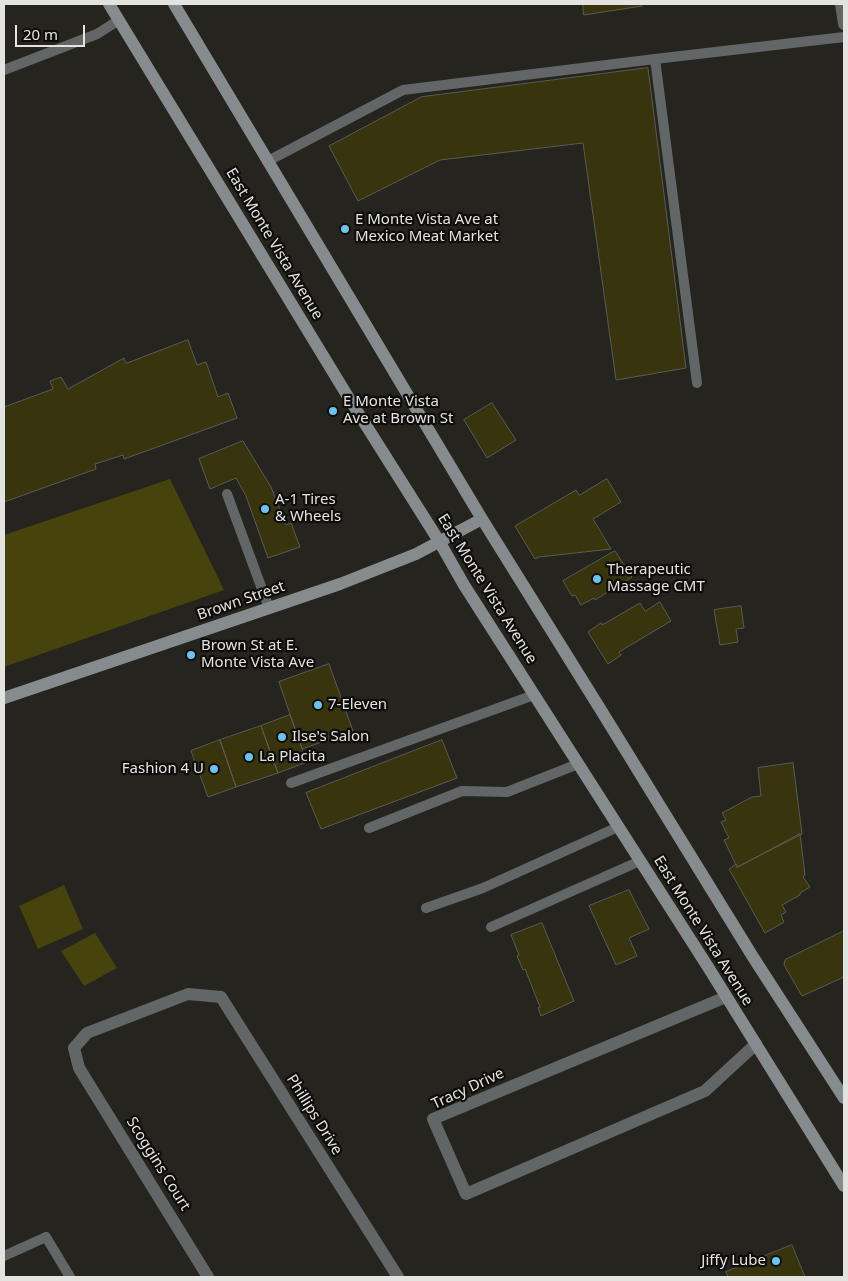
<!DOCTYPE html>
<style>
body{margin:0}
#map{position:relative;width:848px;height:1281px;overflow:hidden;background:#25241e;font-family:"Noto Sans",sans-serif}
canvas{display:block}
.frame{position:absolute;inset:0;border:5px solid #e3e3df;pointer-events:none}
.scale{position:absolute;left:15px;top:25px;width:70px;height:22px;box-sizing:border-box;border:2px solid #e3e3df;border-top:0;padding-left:6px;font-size:15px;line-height:18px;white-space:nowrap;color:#e3e3df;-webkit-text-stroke:4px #0e0d0b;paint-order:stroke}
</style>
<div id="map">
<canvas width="848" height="1281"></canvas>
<div class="frame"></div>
<div class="scale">20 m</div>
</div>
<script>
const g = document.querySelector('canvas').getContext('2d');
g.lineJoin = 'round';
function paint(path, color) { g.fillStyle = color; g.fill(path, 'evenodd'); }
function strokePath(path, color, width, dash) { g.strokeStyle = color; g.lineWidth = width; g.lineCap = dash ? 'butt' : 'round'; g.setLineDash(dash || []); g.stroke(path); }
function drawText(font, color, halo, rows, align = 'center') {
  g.font = font + ' "Noto Sans",sans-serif'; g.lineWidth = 4.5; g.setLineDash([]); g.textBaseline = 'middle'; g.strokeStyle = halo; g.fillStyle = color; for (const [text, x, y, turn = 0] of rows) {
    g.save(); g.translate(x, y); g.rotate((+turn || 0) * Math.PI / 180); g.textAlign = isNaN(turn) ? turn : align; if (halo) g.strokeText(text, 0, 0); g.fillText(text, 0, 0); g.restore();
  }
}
const green = new Path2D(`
 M170,479L224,590L4,667V535Z
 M64,885L83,929L38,949L19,906Z
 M95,933L117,968L84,986L61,951Z`);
const building = new Path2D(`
 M583,4H642V6L584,15Z
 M648,68L686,368L616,380L583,143L440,160L358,201L329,146L421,97Z
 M188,340L197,365L206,362L218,397L228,393L237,418L124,459L123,455L95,464L96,469L4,502V407L53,389L50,381L61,377L68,389L124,358L126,363Z
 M492,403L516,440L487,458L464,420Z
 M243,441L271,487L286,525L291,523L300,547L268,558L246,496L236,478L210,489L199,459Z
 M607,479L621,502L593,519L611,549L539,557L535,559L515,526L576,490L579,495Z
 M615,551L632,577L595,600L594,598L581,605L575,595L572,596L563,581Z
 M660,602L671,621L619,652L621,655L608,664L588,632L601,623L602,625L640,603L645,611Z
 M741,606L744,628L736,629L738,642L720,645L714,610Z
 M329,664L353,731L302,749L279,682Z
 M290,715L307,762L278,773L261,726Z
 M261,726L278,773L236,787L220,740Z
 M220,740L236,787L208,797L191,751Z
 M442,740L457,778L321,829L306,793Z
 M793,763L802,834L737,867L724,840L729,838L721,822L726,820L722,813L752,797L761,796L758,768Z
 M800,834L805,875L803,877L810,887L800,893V895L782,905L786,912L781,915L784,922L765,933L729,869L736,864L737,867Z
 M629,890L649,929L629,938L637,956L616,965L589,906Z
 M542,923L574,1001L541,1016L538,1008L540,1007L525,969L523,970L517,956L519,955L511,935Z
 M844,931V977L802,996L784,965L785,960Z
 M792,1245L805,1277H728L726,1272Z`);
const lane = new Path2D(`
 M655,59L844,37
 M4,70L97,34L119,20
 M268,161L403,90L655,59L697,383
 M227,494L269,608
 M291,783L534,695
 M369,828L462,791L507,792L578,764
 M426,908L483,888L618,827
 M491,927L640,861
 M4,1256L46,1237L70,1277`);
const street = new Path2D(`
 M841,4L844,24
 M726,997L433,1119L466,1194L705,1091L756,1044
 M208,1277L79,1068L74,1048L87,1033L188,994L221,997L398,1277`);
const secondary = new Path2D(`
 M109,4L350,400L439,541L464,585L708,967L844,1186
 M174,4L482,519L599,707L753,957L844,1098
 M4,698L340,584L416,554L482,519`);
const markers = [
 [345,229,5,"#69c4f0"],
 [333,411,5,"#69c4f0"],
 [265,509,5,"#69c4f0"],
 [597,579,5,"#69c4f0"],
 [191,655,5,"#69c4f0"],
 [318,705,5,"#69c4f0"],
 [282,737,5,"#69c4f0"],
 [249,757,5,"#69c4f0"],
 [214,769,5,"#69c4f0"],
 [776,1261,5,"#69c4f0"]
];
const poiNames = [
 ["E Monte Vista Ave at",355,220],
 ["Mexico Meat Market",355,237],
 ["E Monte Vista",343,402],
 ["Ave at Brown St",343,419],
 ["A-1 Tires",275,500],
 ["& Wheels",275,517],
 ["Therapeutic",607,570],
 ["Massage CMT",607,587],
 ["Brown St at E.",201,646],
 ["Monte Vista Ave",201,663],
 ["7-Eleven",328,705],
 ["Ilse's Salon",292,737],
 ["La Placita",259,757],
 ["Fashion 4 U",204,769,"right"],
 ["Jiffy Lube",766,1261,"right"]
];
const streetNames = [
 ["East Monte Vista Avenue",274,244,59],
 ["East Monte Vista Avenue",487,589,58],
 ["Brown Street",241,601,-19],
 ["East Monte Vista Avenue",703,931,58],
 ["Tracy Drive",468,1089,-25],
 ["Phillips Drive",314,1115,58],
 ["Scoggins Court",158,1164,58]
];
paint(green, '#47430d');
paint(building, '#37340e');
strokePath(building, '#5b5b54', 1);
strokePath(lane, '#636667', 10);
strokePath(street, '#636667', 12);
strokePath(secondary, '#868b8e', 12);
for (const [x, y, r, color] of markers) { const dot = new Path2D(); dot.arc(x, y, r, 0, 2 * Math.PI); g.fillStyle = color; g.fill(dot); strokePath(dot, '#0e0d0b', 2); }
drawText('15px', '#e3e3df', '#0e0d0b', poiNames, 'left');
drawText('15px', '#e3e3df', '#0e0d0b', streetNames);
</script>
